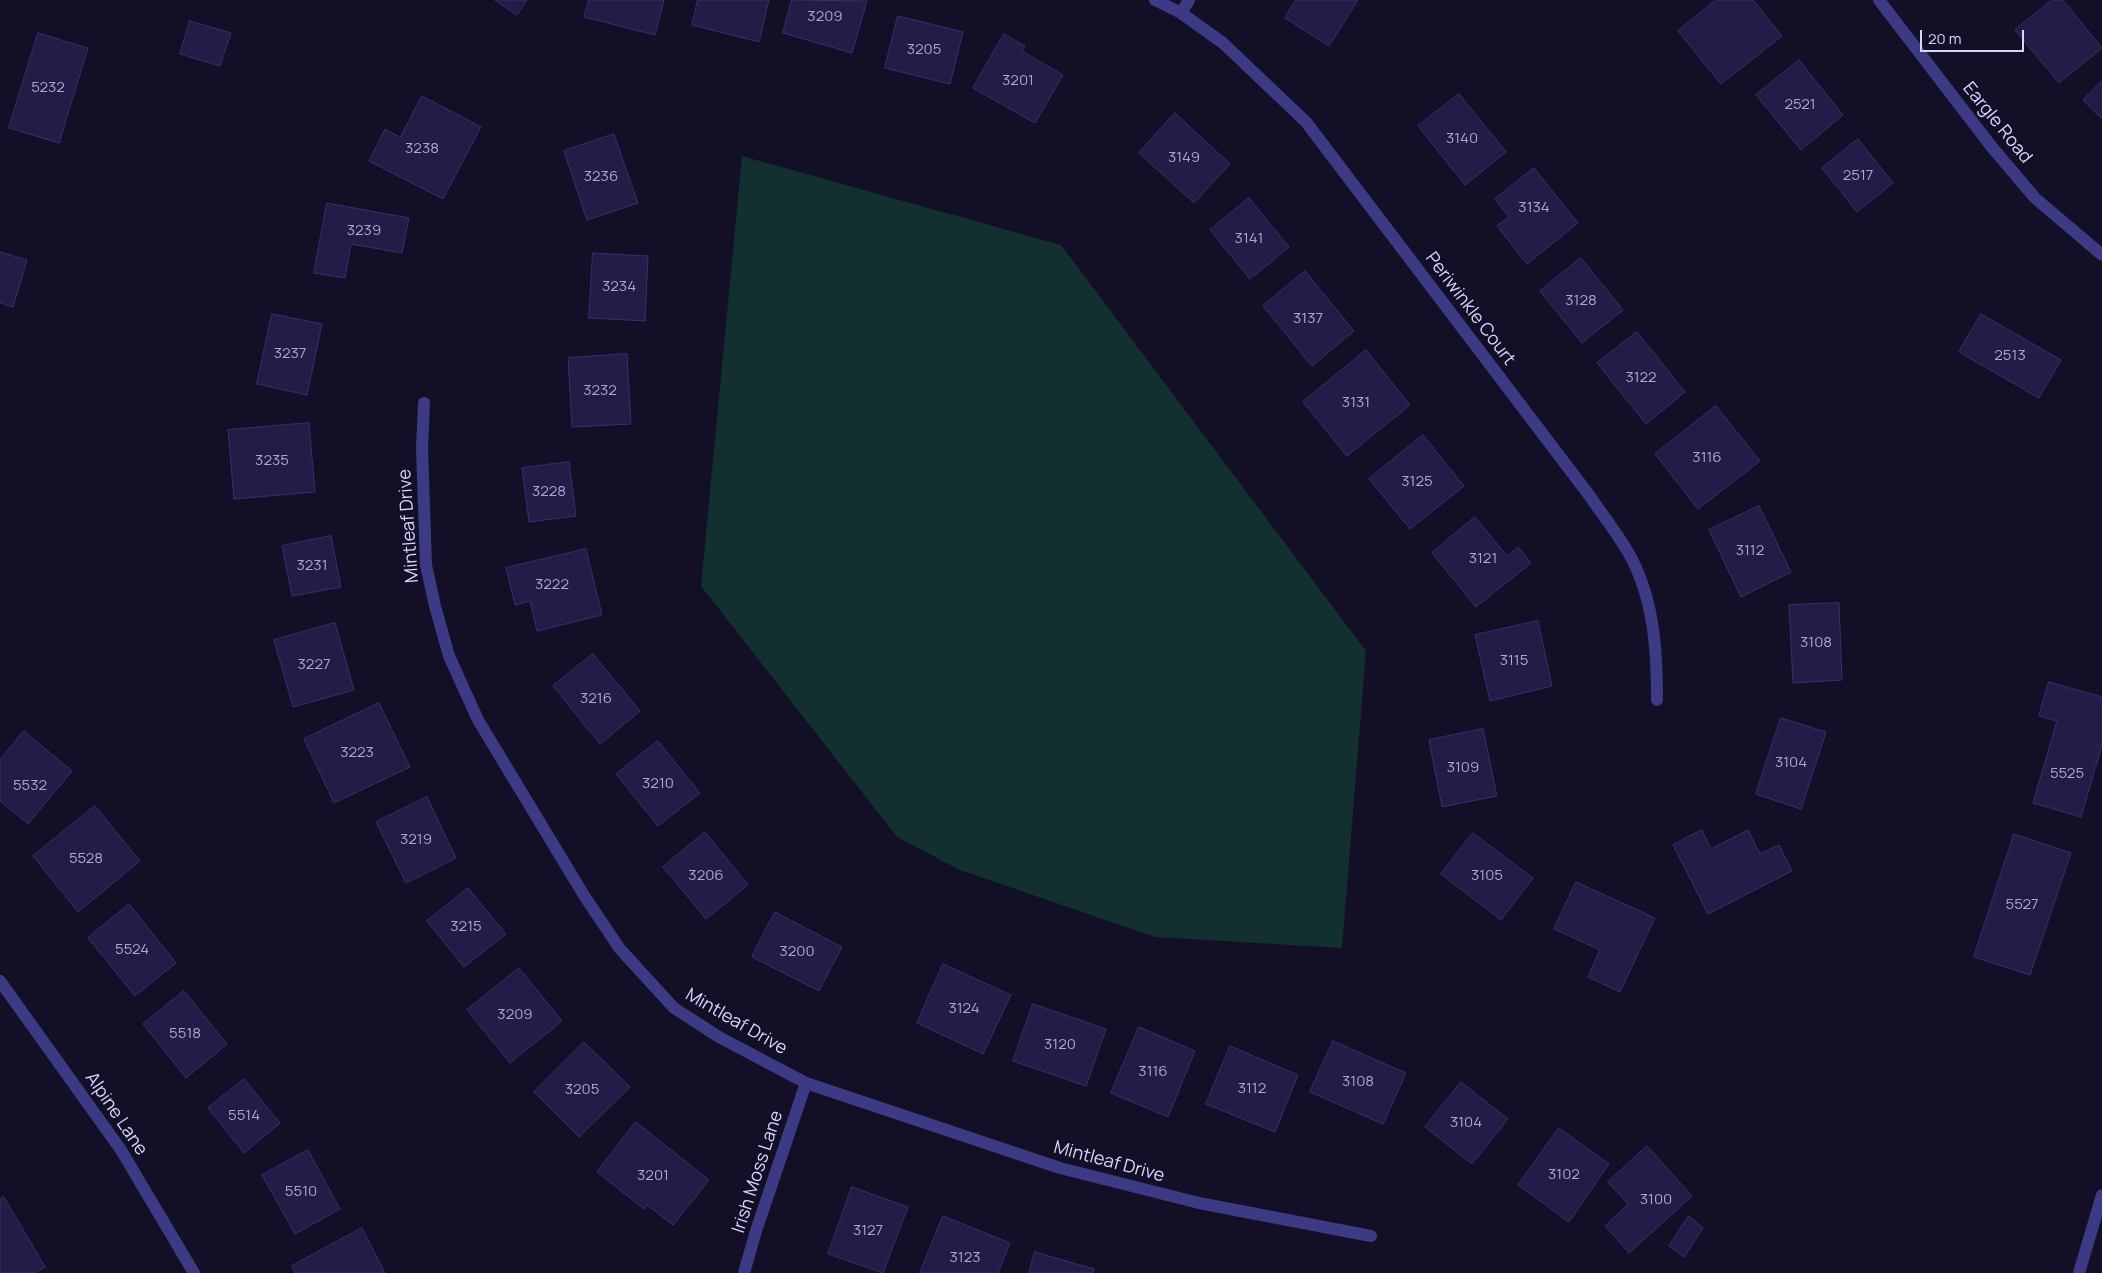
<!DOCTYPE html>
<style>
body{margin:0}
#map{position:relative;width:2102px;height:1273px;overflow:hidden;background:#130f26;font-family:Manrope,sans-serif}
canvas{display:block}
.scale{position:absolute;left:1920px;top:30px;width:104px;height:22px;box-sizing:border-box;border:2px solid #d9d4ff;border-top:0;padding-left:6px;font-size:15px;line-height:18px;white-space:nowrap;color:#d9d4ff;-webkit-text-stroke:4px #130f26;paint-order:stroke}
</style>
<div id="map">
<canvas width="2102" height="1273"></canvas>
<div class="scale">20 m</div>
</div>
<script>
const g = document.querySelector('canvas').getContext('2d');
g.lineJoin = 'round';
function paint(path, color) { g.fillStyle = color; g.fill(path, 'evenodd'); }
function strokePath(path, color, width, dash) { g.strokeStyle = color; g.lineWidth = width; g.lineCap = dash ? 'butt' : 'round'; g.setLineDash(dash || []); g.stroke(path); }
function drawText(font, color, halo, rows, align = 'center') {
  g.font = font + ' Manrope,sans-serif'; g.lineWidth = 4; g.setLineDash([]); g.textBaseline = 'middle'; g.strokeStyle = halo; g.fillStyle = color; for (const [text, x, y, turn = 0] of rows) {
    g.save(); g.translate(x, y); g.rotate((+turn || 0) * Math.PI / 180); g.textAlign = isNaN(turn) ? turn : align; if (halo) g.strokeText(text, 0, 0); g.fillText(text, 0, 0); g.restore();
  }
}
const green = new Path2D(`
 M742,156L1061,245L1366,651L1342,948L1155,937L960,870L897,837L701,586Z`);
const building = new Path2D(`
 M495,0H527L517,15Z
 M589,0H664L655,35L584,17Z
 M698,0H769L759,42L692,25Z
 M792,0L867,1L852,53L783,33Z
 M1296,0H1358L1329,46L1285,18Z
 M1716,0H1753L1782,36L1721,84L1678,31Z
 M2052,0H2063L2102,48L2059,83L2015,30Z
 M898,16L963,32L950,84L885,68Z
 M190,21L231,33L220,66L180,54Z
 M38,33L88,48L59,143L9,128Z
 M1004,34L1025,46L1022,51L1063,75L1035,123L973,88Z
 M1799,60L1843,115L1801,150L1756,95Z
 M2102,81V119L2083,100Z
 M1459,94L1506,152L1465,185L1418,126Z
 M422,96L481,127L443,199L369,161L385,129L400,137Z
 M1175,113L1230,164L1194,203L1139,153Z
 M614,134L638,203L587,220L564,151Z
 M1858,139L1893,183L1857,212L1822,168Z
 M1534,168L1578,223L1527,264L1497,226L1509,217L1495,199Z
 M1249,198L1289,247L1250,279L1210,230Z
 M327,203L409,218L402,253L351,244L345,278L314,273Z
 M0,252L27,260L13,307L0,303Z
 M593,253L648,256L645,321L589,318Z
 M1581,258L1623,310L1582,343L1540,291Z
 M1305,271L1354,331L1312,366L1263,306Z
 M272,314L322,324L307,395L257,384Z
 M1981,314L2061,360L2039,398L1959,352Z
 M1637,332L1685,392L1646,424L1597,363Z
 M1366,350L1410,405L1347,456L1303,402Z
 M627,354L631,424L572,427L568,358Z
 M1716,406L1760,461L1698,509L1655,454Z
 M309,423L315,492L234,499L228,430Z
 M1423,435L1464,486L1410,529L1369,479Z
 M569,462L576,516L529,522L522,468Z
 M1759,506L1791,572L1741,597L1709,530Z
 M1475,517L1507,556L1518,547L1531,563L1476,607L1432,553Z
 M331,536L341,587L292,596L282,546Z
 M586,549L602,615L537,631L530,601L515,605L506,568Z
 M1839,603L1842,680L1793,683L1789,605Z
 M1538,621L1552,686L1490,701L1475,635Z
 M335,623L354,690L293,707L274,640Z
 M593,654L640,711L600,744L553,686Z
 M2049,682L2102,697V745L2081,817L2033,803L2057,721L2039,716Z
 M379,703L410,767L334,803L304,739Z
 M1781,718L1826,732L1801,809L1756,794Z
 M1483,729L1497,796L1442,807L1429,740Z
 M24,731L72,771L28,824L0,801V760Z
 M658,741L700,793L658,826L616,774Z
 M427,797L456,858L406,883L376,822Z
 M95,806L140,861L78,912L33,856Z
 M1702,830L1711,849L1748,830L1760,854L1779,845L1792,871L1708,914L1673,845Z
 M705,832L748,885L706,919L663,867Z
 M1473,833L1533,878L1501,920L1441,874Z
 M2014,834L2071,853L2030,975L1974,957Z
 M1576,882L1655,918L1620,992L1588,977L1600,950L1554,929Z
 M468,888L506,934L464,967L427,921Z
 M129,904L176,963L135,996L88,938Z
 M775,912L842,947L819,991L752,957Z
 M943,964L1011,995L983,1054L917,1023Z
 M519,968L562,1021L510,1063L467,1010Z
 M184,991L227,1044L186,1078L143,1024Z
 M1033,1004L1106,1029L1086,1086L1013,1061Z
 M1139,1027L1195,1051L1168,1117L1111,1093Z
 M1333,1041L1406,1073L1383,1124L1310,1092Z
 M584,1042L630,1087L579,1137L534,1092Z
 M1230,1046L1298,1075L1275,1132L1206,1104Z
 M244,1079L280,1123L244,1153L208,1108Z
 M1461,1082L1508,1119L1472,1164L1425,1127Z
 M636,1122L709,1180L673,1225L647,1205L644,1209L597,1172Z
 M1559,1128L1609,1164L1569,1222L1518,1185Z
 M1647,1146L1692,1196L1629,1253L1605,1226L1628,1204L1608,1182Z
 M308,1150L340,1209L295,1234L262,1175Z
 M852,1187L908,1207L883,1273L828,1254Z
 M4,1197L45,1267L35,1273H0V1199Z
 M943,1216L1010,1243L998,1273H920Z
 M1689,1216L1703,1228L1684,1257L1669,1246Z
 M362,1228L385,1273H295L292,1266Z
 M1035,1252L1094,1269L1093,1273H1029Z`);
const minor = new Path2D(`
 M1155,0L1181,13L1223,43L1306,122L1589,495C1602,514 1617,533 1628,552C1654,597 1657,650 1657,700
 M1879,0L1991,146L2035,198L2102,255
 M1181,13L1189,0
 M424,403L422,448L426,565L435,606L449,656L478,720L585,897L620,949L674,1008L719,1037L806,1083L1060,1168L1199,1203L1371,1236
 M0,981L121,1150L194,1273
 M744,1273L756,1231L806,1083
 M2079,1273L2102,1195`);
const numberNames = [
 ["3209",825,17],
 ["3205",924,50],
 ["3201",1018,81],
 ["5232",48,88],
 ["2521",1800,105],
 ["3140",1462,139],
 ["3238",422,149],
 ["3149",1184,158],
 ["2517",1858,176],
 ["3236",601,177],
 ["3134",1534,208],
 ["3239",364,231],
 ["3141",1249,239],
 ["3234",619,287],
 ["3128",1581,301],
 ["3137",1308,319],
 ["3237",290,354],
 ["2513",2010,356],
 ["3122",1641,378],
 ["3232",600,391],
 ["3131",1356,403],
 ["3116",1707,458],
 ["3235",272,461],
 ["3125",1417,482],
 ["3228",549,492],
 ["3112",1750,551],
 ["3121",1483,559],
 ["3231",312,566],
 ["3222",552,585],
 ["3108",1816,643],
 ["3115",1514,661],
 ["3227",314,665],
 ["3216",596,699],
 ["3223",357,753],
 ["3104",1791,763],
 ["3109",1463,768],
 ["5525",2067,774],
 ["3210",658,784],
 ["5532",30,786],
 ["3219",416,840],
 ["5528",86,859],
 ["3206",706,876],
 ["3105",1487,876],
 ["5527",2022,905],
 ["3215",466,927],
 ["5524",132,950],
 ["3200",797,952],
 ["3124",964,1009],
 ["3209",515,1015],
 ["5518",185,1034],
 ["3120",1060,1045],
 ["3116",1153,1072],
 ["3108",1358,1082],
 ["3112",1252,1089],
 ["3205",582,1090],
 ["5514",244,1116],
 ["3104",1466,1123],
 ["3102",1564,1175],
 ["3201",653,1176],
 ["5510",301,1192],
 ["3100",1656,1200],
 ["3127",868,1231],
 ["3123",965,1258]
];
const streetNames = [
 ["Eargle Road",1997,123,51],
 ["Periwinkle Court",1470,309,53],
 ["Mintleaf Drive",409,526,-94],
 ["Mintleaf Drive",736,1022,30],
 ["Alpine Lane",116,1114,56],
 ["Mintleaf Drive",1109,1162,15],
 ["Irish Moss Lane",758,1172,-72]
];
paint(green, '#12302f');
paint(building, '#241b47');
strokePath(building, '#3b2d73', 1);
strokePath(minor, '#3d3a85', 12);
drawText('15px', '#aca6d1', null, numberNames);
drawText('18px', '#d9d4ff', '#130f26', streetNames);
</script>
